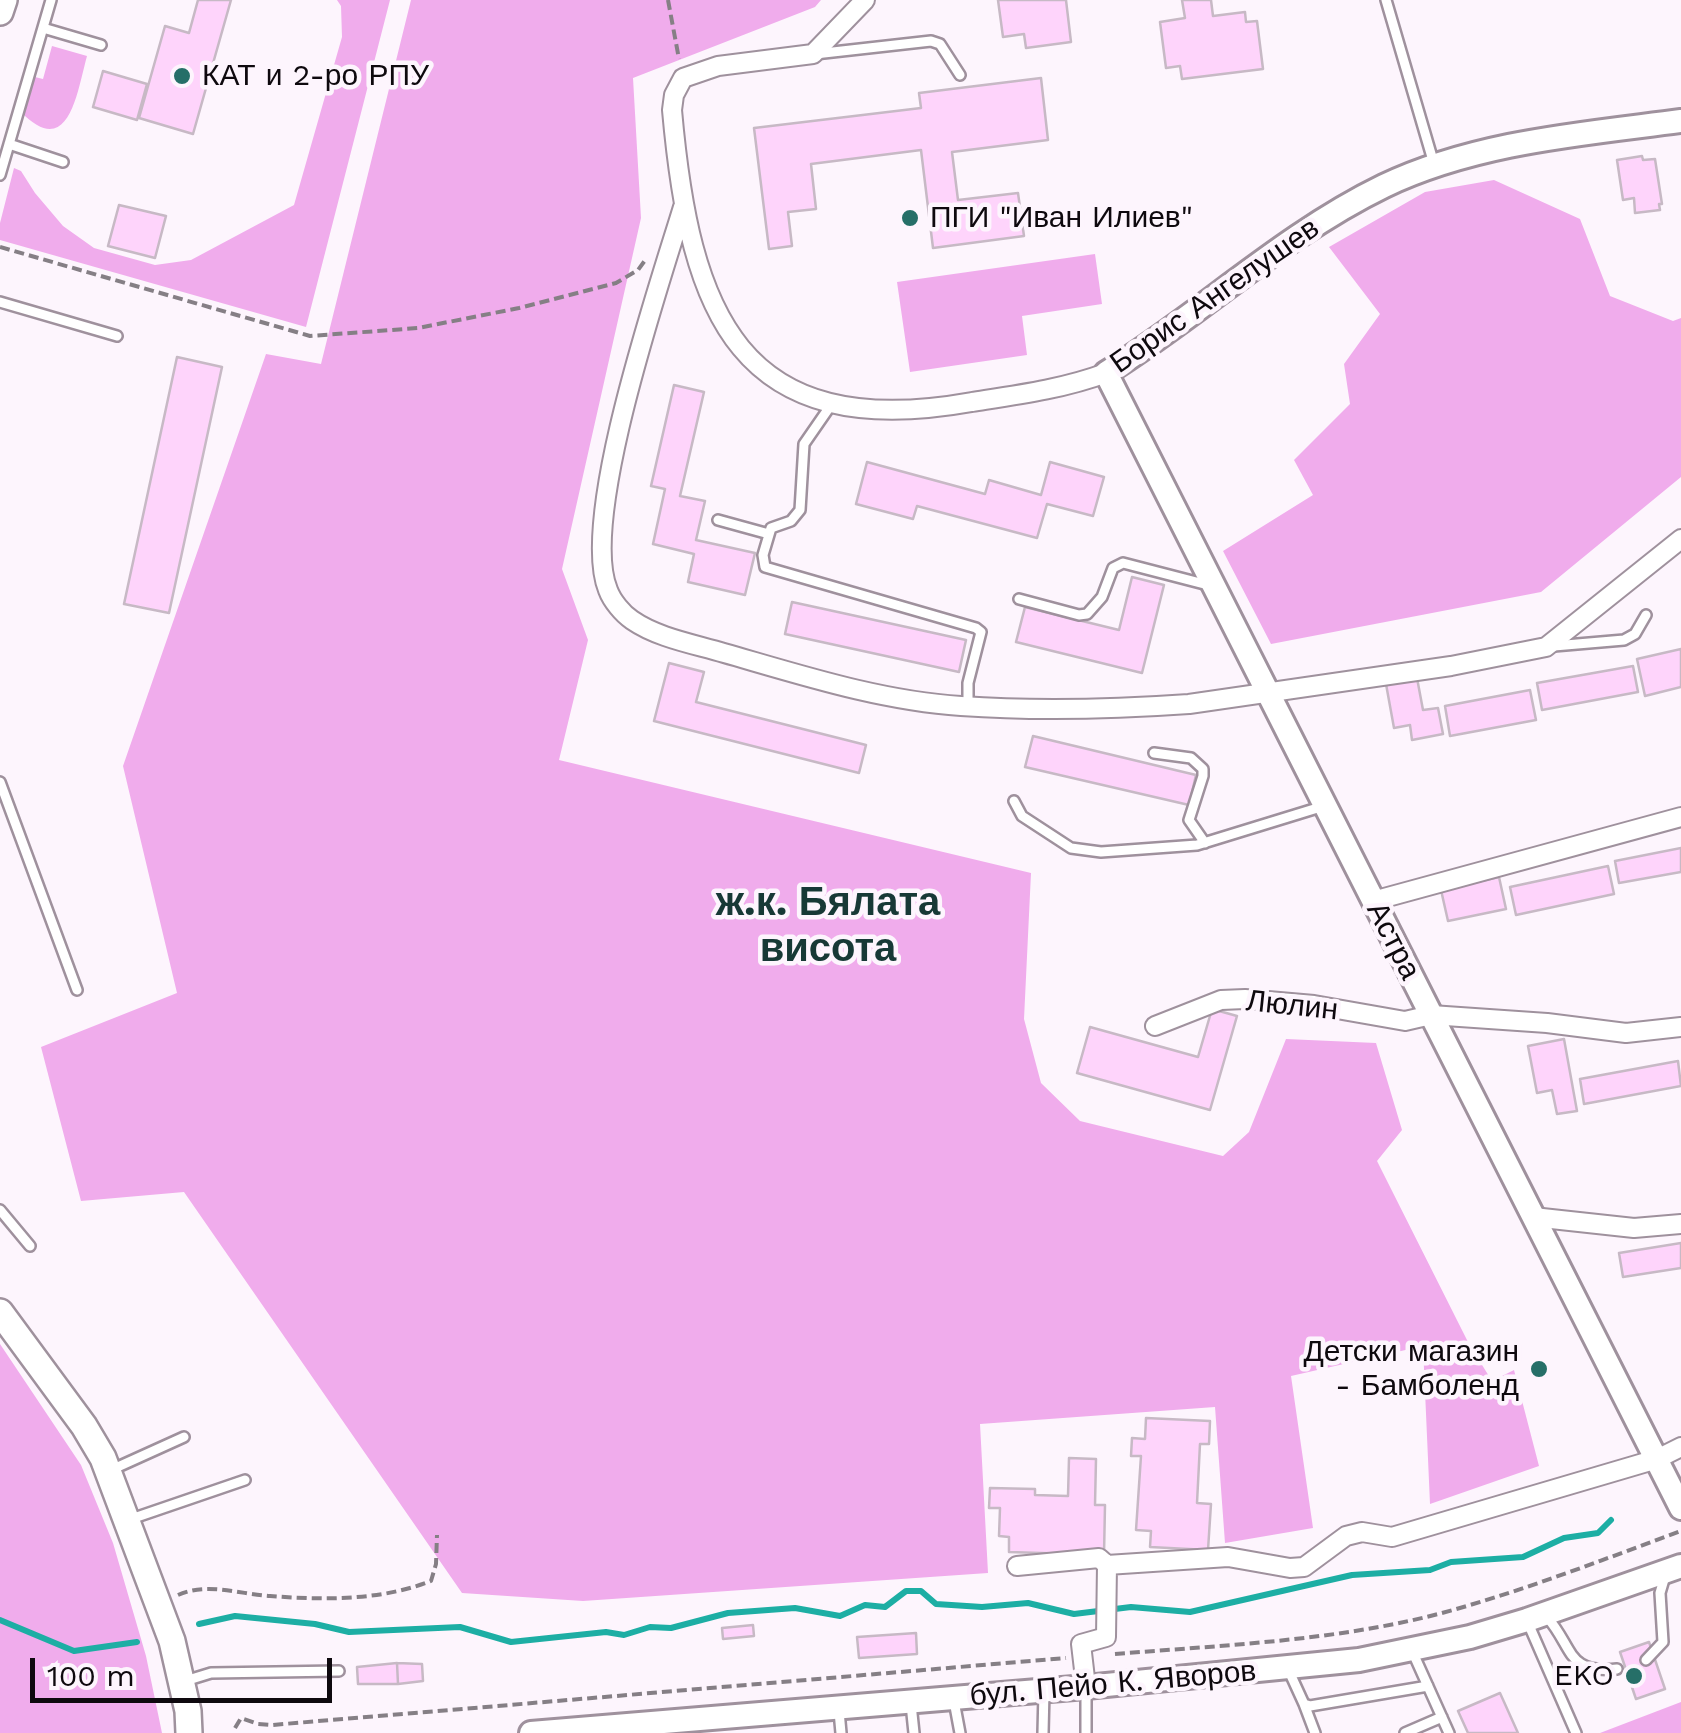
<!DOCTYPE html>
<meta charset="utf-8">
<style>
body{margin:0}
#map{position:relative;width:1681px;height:1733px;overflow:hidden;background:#fdf5fd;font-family:"Work Sans",sans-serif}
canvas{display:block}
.scale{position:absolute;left:30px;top:1658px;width:302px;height:45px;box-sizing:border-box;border:5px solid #0e090e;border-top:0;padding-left:12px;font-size:30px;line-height:35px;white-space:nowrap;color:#0e090e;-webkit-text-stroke:8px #fdf5fd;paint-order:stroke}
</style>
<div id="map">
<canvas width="1681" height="1733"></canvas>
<div class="scale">100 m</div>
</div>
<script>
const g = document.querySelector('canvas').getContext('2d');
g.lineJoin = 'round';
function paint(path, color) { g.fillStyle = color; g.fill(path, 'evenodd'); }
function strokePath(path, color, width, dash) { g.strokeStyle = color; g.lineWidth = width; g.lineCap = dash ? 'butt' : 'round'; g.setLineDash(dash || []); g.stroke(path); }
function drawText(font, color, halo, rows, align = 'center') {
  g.font = font + ' "Work Sans",sans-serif'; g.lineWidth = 9; g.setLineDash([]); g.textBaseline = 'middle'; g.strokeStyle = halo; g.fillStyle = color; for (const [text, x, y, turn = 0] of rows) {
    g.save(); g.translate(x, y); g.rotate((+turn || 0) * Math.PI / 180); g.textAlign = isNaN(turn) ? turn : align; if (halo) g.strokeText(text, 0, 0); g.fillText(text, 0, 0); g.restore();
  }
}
const green = new Path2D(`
 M337,0H390L306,327L0,240V223L14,168L21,171L35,193L63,226L94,248L155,265L191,260L294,205L342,37L341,6Z
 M411,0H821L815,7L633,78L641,218L562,569L588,640L559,760L1031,873L1024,1019L1041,1083L1080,1121L1223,1156L1249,1132L1286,1039L1376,1043L1402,1130L1377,1161L1469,1344L1492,1381L1514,1370L1539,1466L1430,1504L1423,1346L1291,1376L1313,1528L1225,1543L1215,1407L980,1424L988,1573L583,1601L462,1593L184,1192L81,1201L41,1047L177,993L123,766L266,354L321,364Z
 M52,46L87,56C77,92 69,162 20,111L31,76L43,79Z
 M1494,180L1580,219L1610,296L1673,321L1681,318V477L1541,592L1271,644L1223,551L1313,495L1294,460L1350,404L1344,364L1380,314L1329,247L1425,192Z
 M1095,254L1102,304L1022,316L1027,355L910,372L897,282Z
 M0,1344L81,1465L113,1543L146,1656L162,1733H0Z
 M1681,1702V1733H1600Z`);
const stream = new Path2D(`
 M0,1620L74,1651L137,1642
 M199,1624L235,1616L315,1624L349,1632L460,1627L511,1642L606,1632L624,1635L650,1627L671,1628L728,1613L795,1608L840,1616L865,1605L885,1607L906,1591H921L936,1604L982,1607L1028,1603L1074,1614L1131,1607L1190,1612L1352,1575L1430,1570L1451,1562L1523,1557L1564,1538L1598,1533L1611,1520`);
const building = new Path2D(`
 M198,0H231L193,134L139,118L165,26L189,33Z
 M998,0H1066L1071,42L1026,48L1024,34L1003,37Z
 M1182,0H1211L1213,16L1245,12L1246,22L1257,21L1263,69L1182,79L1180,66L1166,68L1160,22L1185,18Z
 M103,71L147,84L137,120L93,107Z
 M1041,78L1048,140L952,152L958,200L1018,193L1024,236L933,248L921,150L811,164L816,209L788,212L792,246L769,249L754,128L921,108L919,93Z
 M1642,156L1643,160L1655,159L1662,204H1659L1660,210L1635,213L1634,198L1623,200L1617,160Z
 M119,205L166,216L155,258L108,246Z
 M177,357L222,367L169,613L124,604Z
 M674,385L704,392L680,496L705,501L696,540L755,553L745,595L688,582L694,554L653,544L665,489L651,486Z
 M867,462L985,494L989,480L1041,495L1050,462L1104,477L1093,516L1047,504L1037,538L917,506L913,519L856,504Z
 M1132,577L1164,585L1142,673L1016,642L1025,607L1119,630Z
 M792,602L966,640L959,672L785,634Z
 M1681,649V687L1645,696L1637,659Z
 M669,663L704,672L696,702L866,745L859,773L654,721Z
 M1633,666L1638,692L1542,710L1537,683Z
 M1417,678L1423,710L1438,708L1443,734L1412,740L1410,725L1394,728L1386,684Z
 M1530,690L1536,720L1450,736L1445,706Z
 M1033,736L1196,775L1189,805L1025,767Z
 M1681,848V872L1619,883L1615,861Z
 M1608,866L1614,894L1516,915L1510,887Z
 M1499,877L1506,909L1448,921L1441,890Z
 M1212,1009L1237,1016L1210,1110L1077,1073L1090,1027L1198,1057Z
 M1564,1039L1577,1111L1557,1114L1552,1090L1537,1093L1528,1046Z
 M1678,1061L1681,1086L1584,1104L1580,1079Z
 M1681,1243V1268L1623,1277L1619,1253Z
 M1146,1418L1210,1421L1209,1444H1200L1197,1503L1211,1504L1208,1550L1150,1547L1151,1531L1136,1530L1141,1456H1131L1132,1438L1145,1439Z
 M1069,1458L1096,1459L1095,1505H1105L1104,1555L1009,1552V1537L999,1536L1000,1508H989L990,1488L1035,1489V1495L1068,1496Z
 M753,1625L754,1636L723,1639L722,1628Z
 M916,1633L917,1654L859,1658L857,1637Z
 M1649,1642L1665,1689L1636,1699L1620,1652Z
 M397,1663L398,1684H358L357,1667Z
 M397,1663L422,1664L423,1681L398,1684Z
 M1500,1693L1518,1733H1468L1458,1711Z`);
const path = new Path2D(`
 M668,0L679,59
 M0,247L310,336L418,328L519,308L616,283L638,270L646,259
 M178,1595C207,1582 239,1594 270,1596C323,1600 380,1601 431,1581L436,1564L437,1535
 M1115,1654C1224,1645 1336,1641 1442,1613C1523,1591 1602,1560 1681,1531
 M235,1728L241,1718L258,1724L272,1725L1066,1658`);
const service = new Path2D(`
 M1386,0L1434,164
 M43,28L101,45
 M815,54L931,41L940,44L960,75
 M9,144L63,162
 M0,175L51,0
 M0,302L117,336
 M831,405L804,444L800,510L791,521L771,528L763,555L765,567L976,628L981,632L968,683V706
 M718,520L769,534
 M1019,599L1079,615L1087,614L1102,597L1113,568L1123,563L1208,585
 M1554,646L1624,640L1635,634L1646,615
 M1154,753L1191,758L1203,769V776L1189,820L1205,843
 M0,782L77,990
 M1014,801L1022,816L1071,848L1101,852L1197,845L1324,806
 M0,1210L30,1246
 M111,1470L184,1437
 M131,1519L245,1480
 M1547,1617C1574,1648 1566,1674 1617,1669
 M1528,1623L1576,1733
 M1413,1653L1449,1733
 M1646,1660L1663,1642L1660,1593L1665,1576
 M1288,1669L1304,1704L1310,1706L1428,1686
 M185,1681L211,1673L339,1671
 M954,1701L960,1733
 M911,1704L914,1733
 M1304,1704L1315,1733
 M839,1711L841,1733
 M1043,1733L1044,1691
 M1086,1733V1690
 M1405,1733L1442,1717`);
const minor = new Path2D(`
 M865,0L813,54L718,66L683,78L674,95L672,110C690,313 738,444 972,402C1017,395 1063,389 1106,373
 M683,207C659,286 579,520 608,590C612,601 623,614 632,620C658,638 694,644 724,653C801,675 881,701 961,706C1032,711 1118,709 1189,704L1451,666L1546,647L1681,539
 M1373,901L1681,817
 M1155,1026L1221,1000L1245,999L1314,1005L1405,1021L1431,1015L1547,1023L1626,1033L1681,1027
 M1533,1217L1634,1228L1681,1224
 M1017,1566L1099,1558L1107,1565L1228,1557L1290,1568L1304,1567L1346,1536L1362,1532L1392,1537L1657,1459L1681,1447
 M1086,1687L1081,1644L1106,1637L1107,1565`);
const tertiary = new Path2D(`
 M1681,121C1582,134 1476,142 1384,186C1283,235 1201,314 1106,373L1681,1508
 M531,1733L1086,1687L1359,1660L1470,1637L1527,1620L1681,1566`);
const secondary = new Path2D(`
 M0,12L4,0
 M0,1312L84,1426L103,1458L172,1641L188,1711L189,1733`);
const markers = [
 [182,76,10,"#266f68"],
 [910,218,10,"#266f68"],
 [1539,1369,10,"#266f68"],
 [1634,1676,10,"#266f68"]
];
const poiNames = [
 ["КАТ и 2-ро РПУ",202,76],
 ["ПГИ \"Иван Илиев\"",930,218],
 ["Детски магазин",1519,1352,"right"],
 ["- Бамболенд",1519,1386,"right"],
 ["EKO",1614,1676,"right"]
];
const streetNames = [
 ["Борис Ангелушев",1215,296,-35],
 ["Астра",1393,941,63],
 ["Люлин",1292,1006,6],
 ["бул. Пейо К. Яворов",1113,1684,-5]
];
const districtNames = [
 ["ж.к. Бялата",828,903],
 ["висота",828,949]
];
paint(green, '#f0acec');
strokePath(stream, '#1daea4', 6);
paint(building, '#fed4fb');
strokePath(building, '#c7b9c5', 2.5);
strokePath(service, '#9f919d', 14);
strokePath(minor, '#9f919d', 22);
strokePath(tertiary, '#9f919d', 28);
strokePath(secondary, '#9f919d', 30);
strokePath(path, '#857f85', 4, [10, 5]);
strokePath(service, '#fff', 9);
strokePath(minor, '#fff', 18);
strokePath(tertiary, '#fff', 22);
strokePath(secondary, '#fff', 25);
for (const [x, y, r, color] of markers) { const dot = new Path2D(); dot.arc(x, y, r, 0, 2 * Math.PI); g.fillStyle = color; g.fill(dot); strokePath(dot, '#fdf5fd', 4); }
drawText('30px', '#0e090e', '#fdf5fd', poiNames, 'left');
drawText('30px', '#0e090e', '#fdf5fd', streetNames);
drawText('bold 40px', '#173936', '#fdf5fd', districtNames);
</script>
